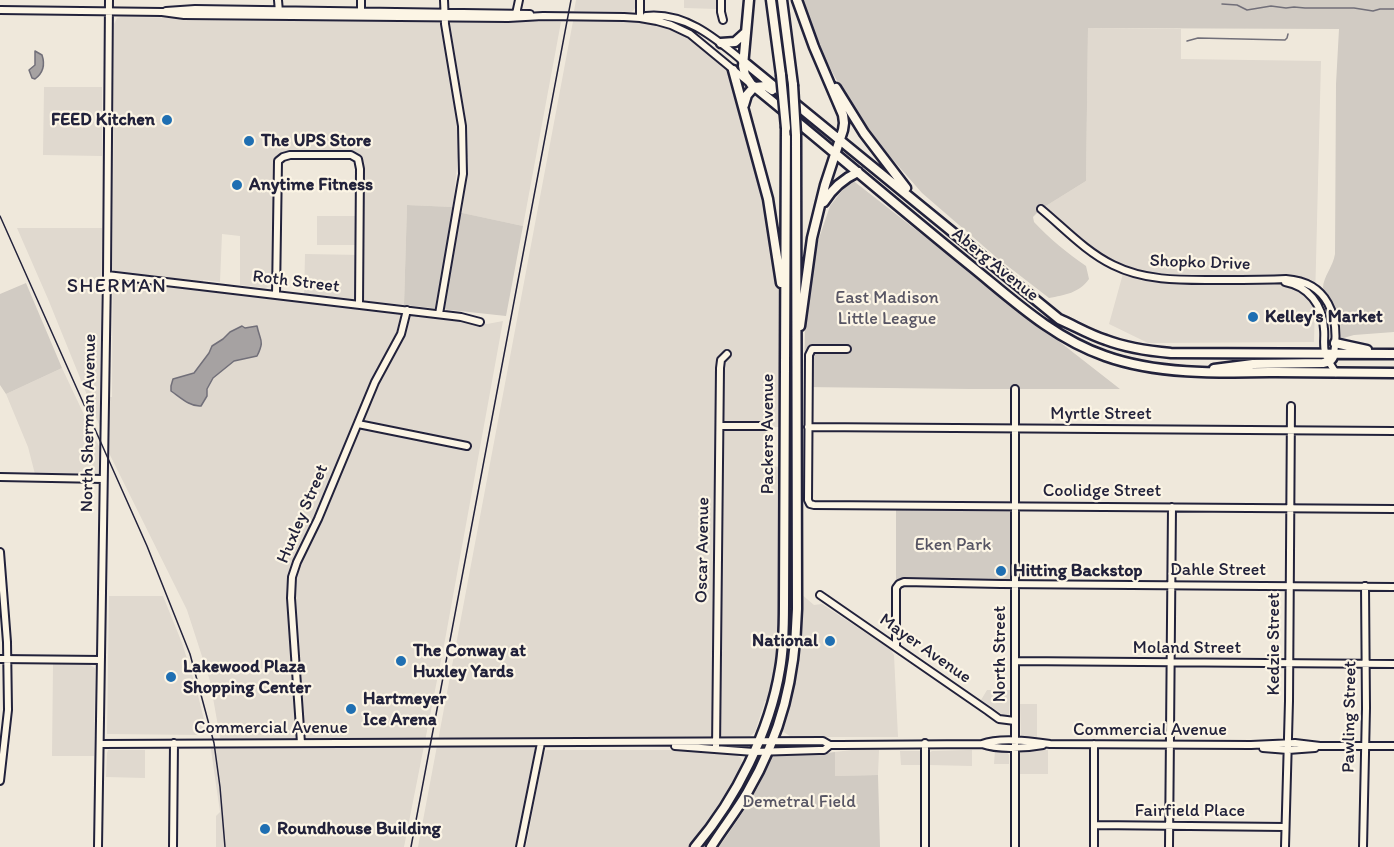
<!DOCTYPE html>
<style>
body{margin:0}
canvas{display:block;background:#efe8db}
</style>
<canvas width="1394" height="847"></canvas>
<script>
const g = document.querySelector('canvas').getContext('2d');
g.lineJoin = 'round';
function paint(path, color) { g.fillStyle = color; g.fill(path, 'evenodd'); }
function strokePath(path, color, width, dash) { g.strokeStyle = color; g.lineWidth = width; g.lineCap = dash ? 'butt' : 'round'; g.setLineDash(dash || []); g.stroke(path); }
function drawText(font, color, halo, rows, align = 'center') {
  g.font = font + ' Itim,sans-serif'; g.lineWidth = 4.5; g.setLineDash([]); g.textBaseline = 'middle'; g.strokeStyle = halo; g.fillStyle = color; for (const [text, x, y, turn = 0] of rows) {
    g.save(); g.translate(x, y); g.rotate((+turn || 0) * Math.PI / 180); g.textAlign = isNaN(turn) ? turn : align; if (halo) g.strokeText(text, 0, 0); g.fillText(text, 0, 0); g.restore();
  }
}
const built = new Path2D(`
 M576,0H637L635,8L633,11L631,12L574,11Z
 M684,0H718L717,9L684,8Z
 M574,16L640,18L681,29L751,84L737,83L779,261L785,313L784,427H766L765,466L785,467L784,604L772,705L765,701L755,732L749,737L658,738V743H541L520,847H418Z
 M121,17L561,22L523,226L462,213L467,172L468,157L458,156L453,207L407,205L404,305L359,300V304L470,320L487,324L503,321L445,640L404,847H216V816L220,812L210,743H221L210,681L187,610L104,443L105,397H112L114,24L117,18ZM291,150L351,151L360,156L365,169L364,216H317V245H363V255L305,254L304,298L203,290V280L220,282L222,234L240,236V285L265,288L270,286L271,282L273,240V164L275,159L280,153Z
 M1088,28L1181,29V59L1321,61L1314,342L1148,343L1109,324L1124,270L1112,265L1041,209L1086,181Z
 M44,87H102V156L43,155Z
 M17,228H102L100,427L48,299Z
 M62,368L104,457L103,479L36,478L28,447L6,394Z
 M800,593L814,605L822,604L890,649L894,655L898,737H791L781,730Z
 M109,596H163L182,643L196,687L204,720L203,735L107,734Z
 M53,664L90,665L95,668L94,756H52Z
 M987,690H1010L1009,715L1005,716L981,700Z
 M1020,704H1037V739H1024L1021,737Z
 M108,750H145V778L106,777L107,753Z
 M546,750H671L736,755L741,758L742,761L737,775L724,797L712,816L689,847H526L543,756Z
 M852,750H879L878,775L834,776L835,752Z
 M972,750V766L929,765V753L932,751Z
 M995,750L1006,751L1009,755V764H994Z
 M1024,750H1048V774H1020V753L1022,751Z
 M900,751H920L921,753L922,765H901Z`);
const green = new Path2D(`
 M802,0H1394V332L1354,335L1340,339C1335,314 1338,309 1323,288C1323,277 1333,267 1335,254L1336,84L1339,29L1088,28L1086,181L1041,209L1033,217L1034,222C1050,239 1067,253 1086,266L1089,279C1079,293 1065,295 1049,298L996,257L922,193L872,136L850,105L823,55Z
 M851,179L1120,389H970L804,387L805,323L815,250L830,206Z
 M407,205L453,207V211L523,226L506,316L404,305Z
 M26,283L62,368L6,394L0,385V294Z
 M896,510L1010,511V580L896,579Z
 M835,752V776L878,775L880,847H719L741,815L758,787L772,757L776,755L818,754Z`);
const water = new Path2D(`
 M35,51L42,55C45,64 43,73 35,79L32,78L29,70L35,65Z
 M242,326L245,328L257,326C260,341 265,340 257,356L234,361L213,378L207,389V396L201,406C190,407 180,397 171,391V386L173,379L194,373L209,353L212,346L223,339L230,332Z`);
const stream = new Path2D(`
 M1222,4L1237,5L1247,10L1271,6L1286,8L1294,7L1305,8H1354L1373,11L1380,9H1394
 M1187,41L1198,38L1285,40L1287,38L1288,34`);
const minor = new Path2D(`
 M278,0L279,12
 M721,0V12L723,20
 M0,10L162,12L184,15L508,18L543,16L624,17L640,18L657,21L671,25L690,34L747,81
 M166,11L195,9L530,14
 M361,13V0
 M516,14L519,0
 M646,16C685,12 715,38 743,61
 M640,18V0
 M1041,209C1064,228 1086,252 1113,265C1147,282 1185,280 1222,280C1243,280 1265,280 1286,279C1328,282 1340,316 1334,354
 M107,275L461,317L480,322
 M1285,282C1308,286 1323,305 1324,329C1325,336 1323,345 1325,352C1327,360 1332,367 1336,373
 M276,295L278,161L283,157L290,155H351L358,159L360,169L359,305
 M439,314L463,174L462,126L445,24L444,0
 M847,349H812L809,355L808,500L810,504L814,505L1394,509
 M358,424L467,446
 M720,426H766
 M808,427L1394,431
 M0,477L103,479
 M0,552L7,642L8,710L0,781
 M820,595L988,711L999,719L1015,721
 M896,647V588L899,584L904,582L1001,584L1394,587
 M0,659L101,660
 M1015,661L1394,664
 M301,743L291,598L292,577L297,562L318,519L375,382L401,334L407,310
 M925,743V847
 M100,744L823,741L830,745
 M982,744C1000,737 1031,741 1050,744L1251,745L1295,743L1320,746H1394
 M1094,744V847
 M675,746L754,752L819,750H824L830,745H841L982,744C998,750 1027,748 1043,745
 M1263,748L1288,750L1315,748
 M716,749L720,368L721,360L727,354
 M1094,825L1285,827
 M98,847L107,275L109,0
 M173,847L174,743
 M520,847L541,743
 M1015,847V389
 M1169,847L1172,507
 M1285,847L1289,701L1291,406
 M1363,847L1366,708L1365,586`);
const major = new Path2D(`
 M749,0L743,66L745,75L751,84C825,144 897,206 971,266C1013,300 1053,338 1105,356C1158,375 1221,373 1276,372C1315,372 1355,373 1394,373
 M771,0L781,75
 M782,0L793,85
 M797,0L814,47L843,115L844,123L843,130L825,185L812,238L800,326
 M721,43L735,42L745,33
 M743,61L1059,319C1075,326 1090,335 1106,340C1127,348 1149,351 1171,353L1394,354
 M733,70L768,199L781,283
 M836,88L864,133L906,188
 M744,105L747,95L754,87L766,86L772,90
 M824,202C832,189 843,179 858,172
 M1335,343L1367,350
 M1214,369L1253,364L1323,363C1329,362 1332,361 1334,354
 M695,847C736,799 770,731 780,669C784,647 784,625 784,604L786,128
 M711,847C722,829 736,812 747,793C782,733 795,677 797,609L796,135`);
const rail = new Path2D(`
 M0,216L147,546L190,654L214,743L220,787L225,847
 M411,847L571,0`);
const majorBridge = new Path2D(`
 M781,75L786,128
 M793,85L796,135`);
const markers = [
 [167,120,6,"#1f6fb2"],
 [249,141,6,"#1f6fb2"],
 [237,185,6,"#1f6fb2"],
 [1253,317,6,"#1f6fb2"],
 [1001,571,6,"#1f6fb2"],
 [830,641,6,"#1f6fb2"],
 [401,661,6,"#1f6fb2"],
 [171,677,6,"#1f6fb2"],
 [351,709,6,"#1f6fb2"],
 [265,829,6,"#1f6fb2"]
];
const poiNames = [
 ["FEED Kitchen",155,120,"right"],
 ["The UPS Store",261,141],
 ["Anytime Fitness",249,185],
 ["Kelley's Market",1265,317],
 ["Hitting Backstop",1013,571],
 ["National",818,641,"right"],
 ["The Conway at",413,651],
 ["Huxley Yards",413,672],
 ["Lakewood Plaza",183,667],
 ["Shopping Center",183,688],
 ["Hartmeyer",363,699],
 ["Ice Arena",363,720],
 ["Roundhouse Building",277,829]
];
const streetNames = [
 ["Shopko Drive",1200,263,2],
 ["Aberg Avenue",995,265,39],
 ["Roth Street",296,282,7],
 ["Myrtle Street",1101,414],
 ["North Sherman Avenue",89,423,-89],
 ["Packers Avenue",768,434,-90],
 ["Coolidge Street",1102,491],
 ["Huxley Street",303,514,-67],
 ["Oscar Avenue",703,550,-89],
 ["Dahle Street",1218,570],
 ["Kedzie Street",1274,644,-90],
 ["Moland Street",1187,648],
 ["Mayer Avenue",925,649,35],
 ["North Street",1000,654,-90],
 ["Pawling Street",1350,717,-89],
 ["Commercial Avenue",271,728],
 ["Commercial Avenue",1150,730],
 ["Fairfield Place",1190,811]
];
const parkNames = [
 ["East Madison",887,298],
 ["Little League",887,319],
 ["Eken Park",953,545],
 ["Demetral Field",799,802]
];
const neighbourhoodNames = [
 ["SHERMAN",117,287]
];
paint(built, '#e0d9cf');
paint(green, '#d1cbc3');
paint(water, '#a6a2a2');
strokePath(water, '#716f79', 1.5);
strokePath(stream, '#716f79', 1.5);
strokePath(minor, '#22223b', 10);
strokePath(major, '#22223b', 13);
strokePath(minor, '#fcf5e5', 6);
strokePath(major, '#fcf5e5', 8);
strokePath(rail, '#22223b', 1.5);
strokePath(majorBridge, '#22223b', 13, []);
strokePath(majorBridge, '#fcf5e5', 8);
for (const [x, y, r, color] of markers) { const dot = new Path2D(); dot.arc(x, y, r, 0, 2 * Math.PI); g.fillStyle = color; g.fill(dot); strokePath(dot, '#fcf5e5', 2); }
drawText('bold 18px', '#22223b', '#fcf5e5', poiNames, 'left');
drawText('18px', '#22223b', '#fcf5e5', streetNames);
drawText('18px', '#575564', '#fcf5e5', parkNames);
g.letterSpacing = '1.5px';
drawText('20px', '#22223b', '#fcf5e5', neighbourhoodNames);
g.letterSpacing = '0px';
</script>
